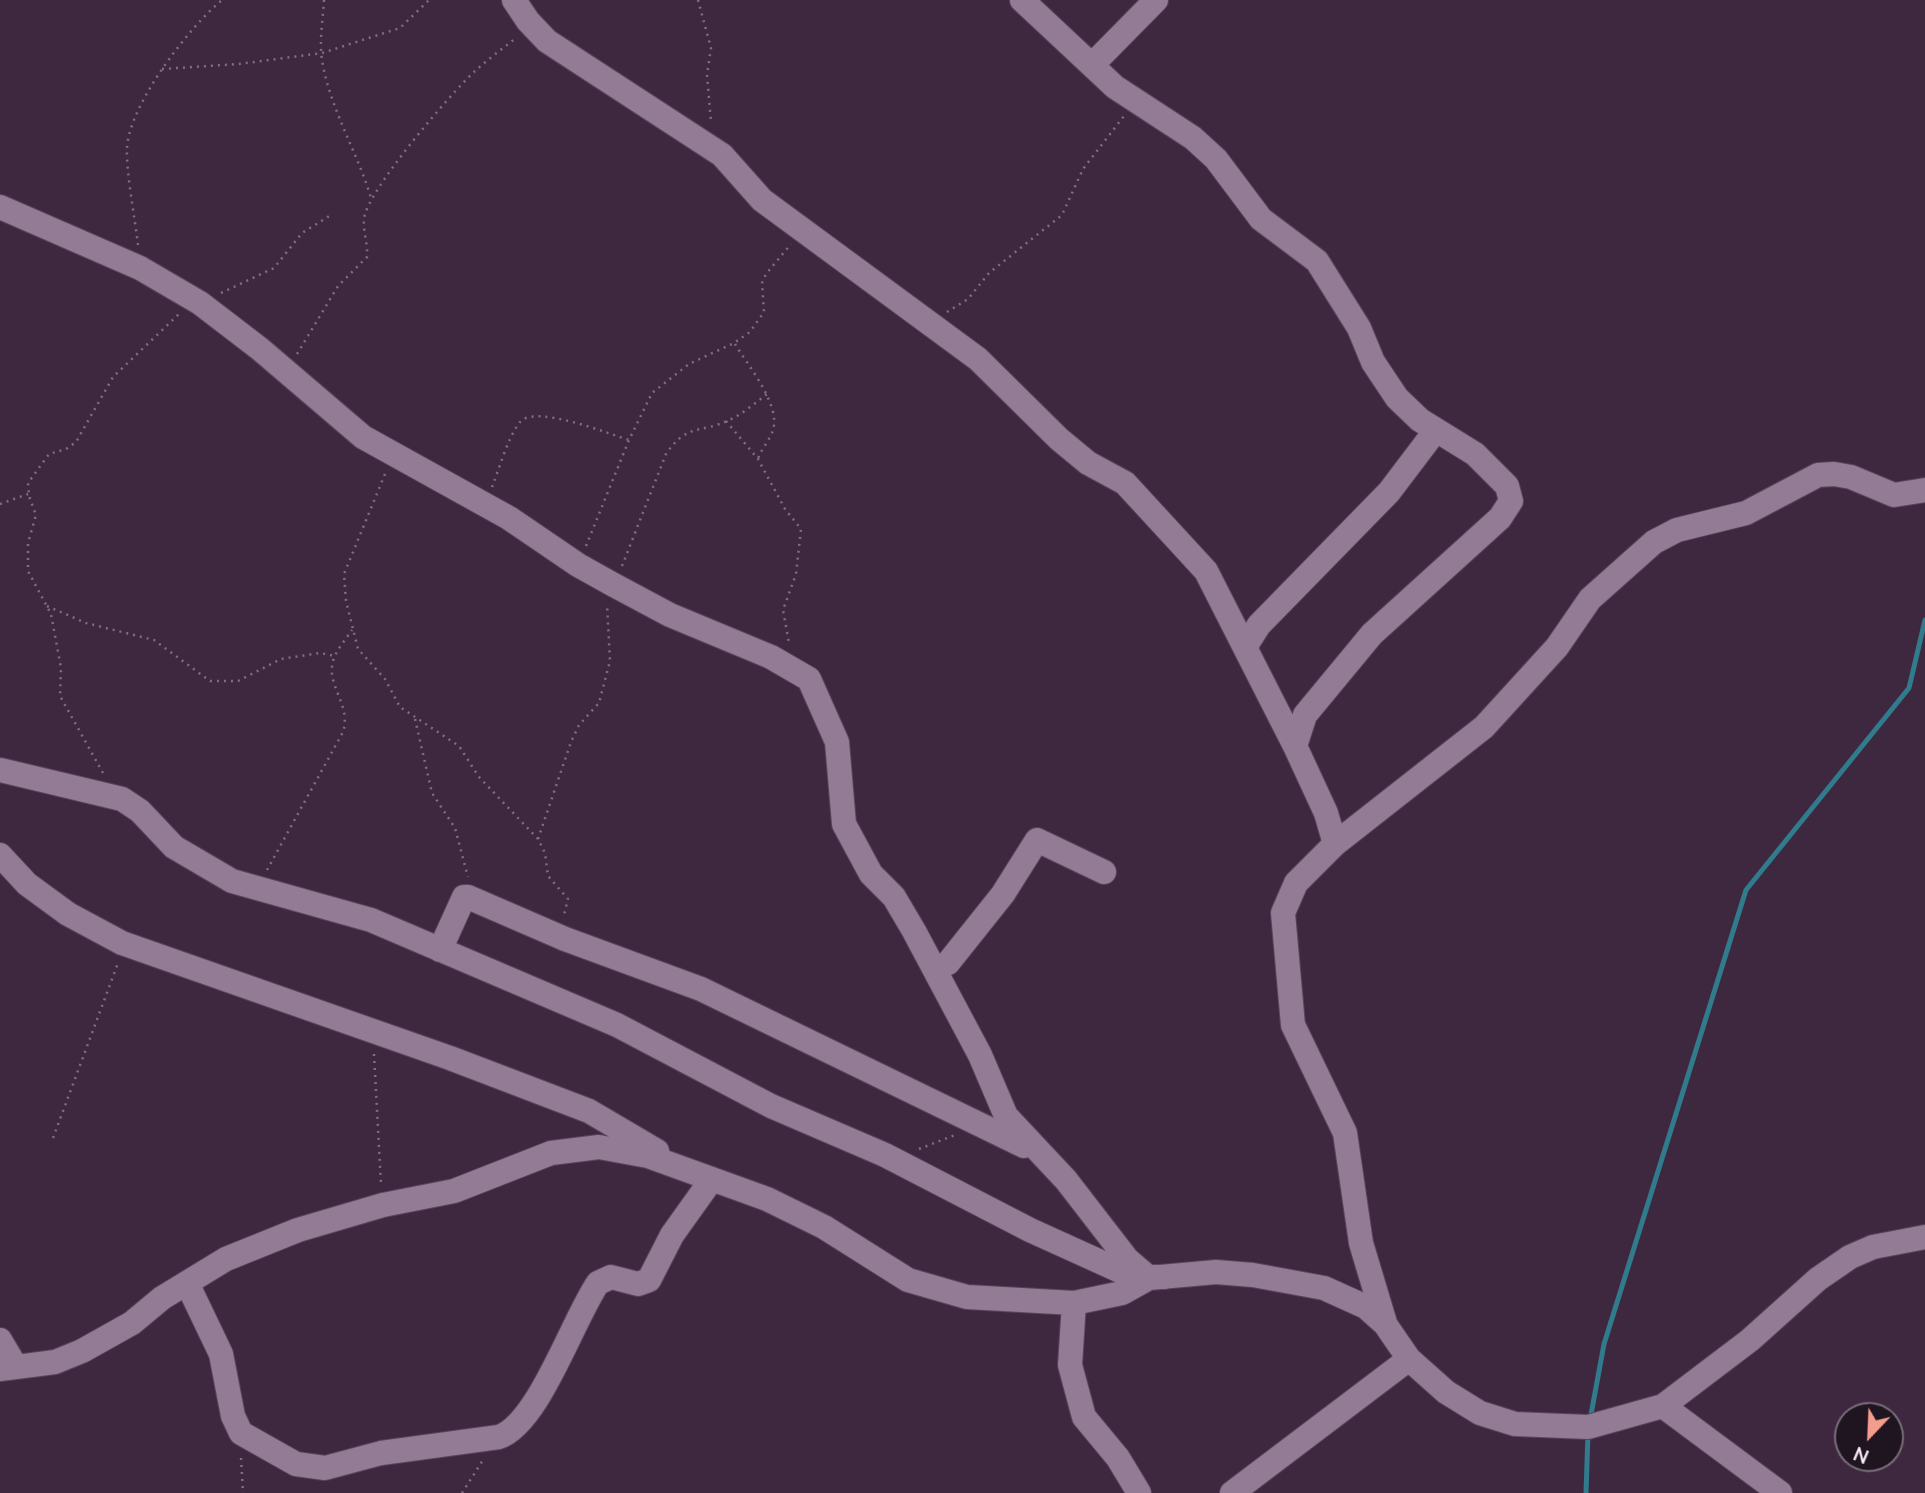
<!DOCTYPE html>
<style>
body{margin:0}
#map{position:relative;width:1925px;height:1493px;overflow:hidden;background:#3e2840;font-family:"Nunito Sans",sans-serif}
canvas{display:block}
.north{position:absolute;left:1834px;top:1402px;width:70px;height:70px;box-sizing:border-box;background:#1f1520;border:2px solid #776c78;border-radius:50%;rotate:203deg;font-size:19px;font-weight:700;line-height:28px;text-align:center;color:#fceefd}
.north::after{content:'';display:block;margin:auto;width:24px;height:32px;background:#f49d8d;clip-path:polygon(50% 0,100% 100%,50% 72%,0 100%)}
</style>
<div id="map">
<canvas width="1925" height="1493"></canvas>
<div class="north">N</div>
</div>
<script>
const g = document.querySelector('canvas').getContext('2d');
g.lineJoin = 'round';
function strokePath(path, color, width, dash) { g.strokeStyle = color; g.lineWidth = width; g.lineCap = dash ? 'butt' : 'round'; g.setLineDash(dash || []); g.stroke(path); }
const stream = new Path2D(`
 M1590,1420L1604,1344L1746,890L1909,688L1925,620
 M1586,1493L1588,1433`);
const path = new Path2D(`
 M324,0C323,20 319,40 322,60C330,109 357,151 371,198
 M698,0L711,48L707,75L711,122
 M162,69L239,64L322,53L400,28L429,0
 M138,245C135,218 126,173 127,148C129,105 189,27 222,0
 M221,293L274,268L302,233L331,215
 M947,312L968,299L989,273L1062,215L1083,169L1124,116
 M735,344C747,364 781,405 773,430C770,440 761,449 758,459
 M297,354L338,286L367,257C368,243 363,232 364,220C364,194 452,92 474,72C487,60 502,49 516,38
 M726,421L758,459L785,509L801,529L796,574L783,610L789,643
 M385,474L344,574L346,601L358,649L385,679L400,707L459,746L479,777L538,839L545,853L548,876L568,899L564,915
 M492,487C500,467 507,439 520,422C535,404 609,434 629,440
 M0,504L28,494
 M586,546L629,440L652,393L689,364L734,343L750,332L764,312L762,283L766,274L791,244
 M622,566L666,454C688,422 701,434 729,420C743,414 755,403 767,394
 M47,606L86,623L154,640L210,681H238L281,659L320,653L335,656
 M415,719L432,793L455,828L468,877
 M103,773L60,696L61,668L51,614L28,571V543L36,515L29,496L28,483L49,454L66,449L76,442L113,377L180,313
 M538,839L571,742L579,725L599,703L610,661L607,604
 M267,870L343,732C352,703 324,685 334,658C338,648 346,639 352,630
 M374,1054L381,1184
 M53,1138L118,963
 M919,1149L955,1135
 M241,1458L243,1493
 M462,1493L483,1460`);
const minor = new Path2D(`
 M514,0L528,21L547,41L722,155L762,200L978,359L1059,439L1088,463L1125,483L1206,571L1295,746
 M1022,0L1115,87L1193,138L1216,159L1261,219L1317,261L1359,328L1373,362L1397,398L1420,420L1475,454L1507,486L1511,501L1500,518L1372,634L1305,715L1295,746L1326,813L1335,844L1296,883L1283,913L1293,1025L1345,1133L1361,1243L1385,1323
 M1092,65L1156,0
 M0,207L140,268L200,303L260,349L363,437L509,518L578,565L612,584L670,615L771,657L809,679L837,742L844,824L871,874L894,897L914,931L980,1055L1006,1116L1066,1180L1127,1259L1148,1277H1165
 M1245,647L1259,625L1389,492L1436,430
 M0,770L122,799L140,811L174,847L232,881L371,920L617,1025L771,1106L885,1155L1030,1230L1138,1279
 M1335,844L1484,727L1557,647L1590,599L1654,542L1677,530L1746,513L1818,475L1834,474L1851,477L1894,495L1925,490
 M0,855L27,884L68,914L122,943L450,1058L589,1111L657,1151
 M440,950L464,897H468L565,939L701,989L1024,1146
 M948,963L1003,894L1037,840L1104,872
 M187,1283L221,1354L233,1416L241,1433L296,1464L325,1468L381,1453L499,1437C539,1423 573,1319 598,1283L611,1277L638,1284L649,1280L672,1235L712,1179
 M1074,1303L1070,1365L1084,1417L1118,1458L1139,1493
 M0,1340L16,1367
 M0,1369L55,1362L82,1351L132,1323L162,1298L226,1259L298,1230L383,1205L454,1191L551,1153L599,1147L648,1156L767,1199L824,1227L908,1280L967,1297L1074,1303L1122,1293L1149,1278L1216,1272L1253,1275L1324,1288L1366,1307L1385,1324L1409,1359L1446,1392L1480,1413L1515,1424L1588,1427L1663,1406L1750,1340L1818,1279L1850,1257L1873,1247L1925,1237
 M1663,1406L1780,1493
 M1232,1493L1409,1359`);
strokePath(stream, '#307b8c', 5);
strokePath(minor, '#58455a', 26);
strokePath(path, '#816d82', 2.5, [2, 5]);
strokePath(minor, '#937a95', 24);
</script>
